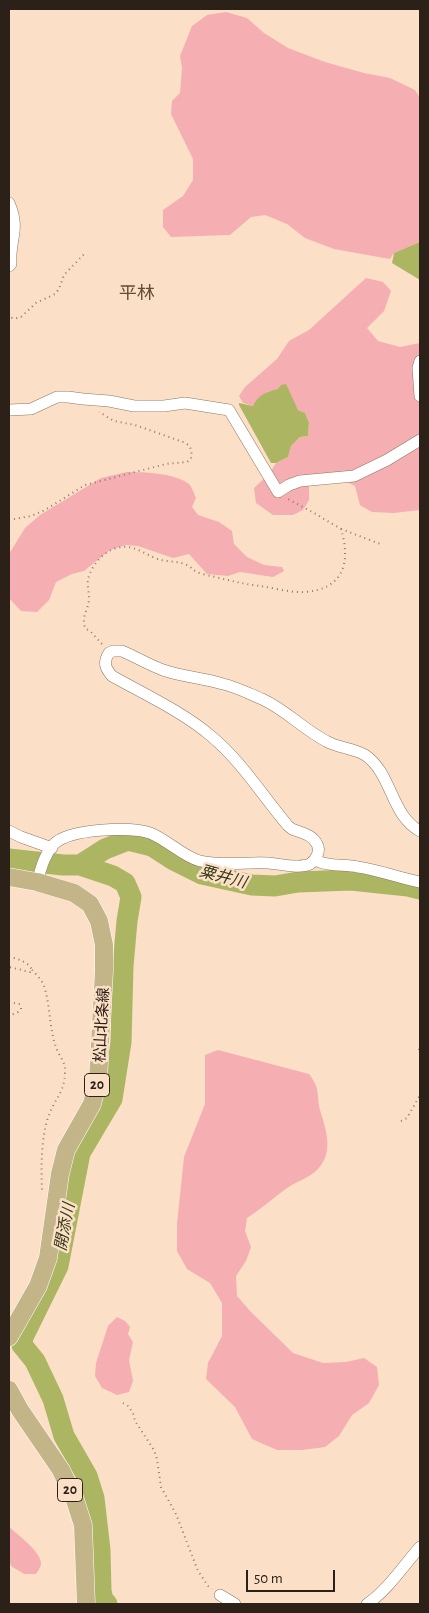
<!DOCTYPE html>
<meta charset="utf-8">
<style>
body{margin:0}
#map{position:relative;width:429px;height:1613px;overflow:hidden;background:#fbe0c7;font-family:"Alegreya Sans",sans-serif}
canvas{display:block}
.frame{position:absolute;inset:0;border:10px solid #2b2118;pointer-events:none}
.scale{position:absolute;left:246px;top:1570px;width:89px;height:22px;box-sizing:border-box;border:2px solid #2b2118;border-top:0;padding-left:6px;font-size:15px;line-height:18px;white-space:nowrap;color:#2b2118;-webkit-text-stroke:4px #fbe0c7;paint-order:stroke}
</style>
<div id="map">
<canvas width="429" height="1613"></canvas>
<div class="frame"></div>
<div class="scale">50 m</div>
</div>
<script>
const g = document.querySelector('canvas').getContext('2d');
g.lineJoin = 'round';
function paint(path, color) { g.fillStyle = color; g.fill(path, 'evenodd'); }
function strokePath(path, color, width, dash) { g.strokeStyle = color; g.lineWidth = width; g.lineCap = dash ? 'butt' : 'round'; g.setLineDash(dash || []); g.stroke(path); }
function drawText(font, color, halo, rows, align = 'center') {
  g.font = font + ' "Alegreya Sans","Noto Sans JP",sans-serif'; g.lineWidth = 5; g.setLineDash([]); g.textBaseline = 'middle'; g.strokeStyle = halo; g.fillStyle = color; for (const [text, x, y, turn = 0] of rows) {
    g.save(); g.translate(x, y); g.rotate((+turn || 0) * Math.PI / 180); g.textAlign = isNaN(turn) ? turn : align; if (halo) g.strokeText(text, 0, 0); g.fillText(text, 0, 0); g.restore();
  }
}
const green = new Path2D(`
 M226,12L247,18L264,33L288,48L325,62L364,73L390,78L415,90L420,98V242L394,253L390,259L334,249L305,238L287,224L265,215L251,217L230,235L171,237L163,227V210L183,196L193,180V159L171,114L172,101L180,93L182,68L180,56L192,26L207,15Z
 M366,278L383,282L391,291L384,311L367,328L378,341L400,347L420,343V510L394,513L372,512L360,505L355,486L335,476L309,485V500L303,510L293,515H273L256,503L254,488L269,474L276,463L288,457L291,446L300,437L308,436L309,421L305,413L298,410L293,401L279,389L267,392L253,406L243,403L239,396L245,387L277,359L289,341L309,330Z
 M127,472C144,472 174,473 189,484C192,487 194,494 196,498L192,507L198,515L219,522L232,531L234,544L247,557L264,565L282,567L284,571L273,577L240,572L228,576L207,574L189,554L173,558L138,546L126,545L110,550L84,571L72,574L56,582L49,600L37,612L21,611L9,598V554L25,528L40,515L101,478Z
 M218,1050L309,1074C321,1090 316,1093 320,1110C326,1130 335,1153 316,1171C308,1178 296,1182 287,1188C273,1198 261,1209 247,1218L245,1231L251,1247L246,1261L236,1276L237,1296L251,1312L293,1353L323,1363L346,1362L364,1358L377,1367L379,1385L369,1403L352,1415L339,1436L325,1447L302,1450H277L252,1439L235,1407L206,1379L208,1363L222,1336V1303L210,1283L187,1269L177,1251V1224L184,1157L205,1104V1055Z
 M117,1317L125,1321L130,1327L128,1334L133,1342L129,1360L133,1381L129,1392L117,1395L102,1388L95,1376L96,1363L108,1326Z
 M9,1527C17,1534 41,1552 41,1563C41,1567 38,1571 36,1574H24L11,1566L9,1559Z`);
const water = new Path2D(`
 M420,242V280L392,263L394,253Z
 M286,384L298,410L305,413L309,422L308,436L300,437L291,446L288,457L276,463H271L239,405V403L253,406C259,394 266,392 278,389L281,385Z`);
const river = new Path2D(`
 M9,859L63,865H80L105,849L128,840L152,846L172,859L202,874L252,885L275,886L298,882L351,880L408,886L420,889
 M80,865L113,876L125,883L131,897L127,921L123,966L121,1042L112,1099L80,1153L58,1266L23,1337L22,1345L35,1361L53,1399L64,1436L87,1476L94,1498L100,1550L101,1591L103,1600L107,1604`);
const path = new Path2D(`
 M9,313L12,318H17L21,317L36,303L55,294L59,289L64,275L86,252
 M9,520L31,516L45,510L85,485L166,464L187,462L191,459C192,452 192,448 186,443L135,425L114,421L99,412
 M341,529L383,545
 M102,644L91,632L85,628C81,615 89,610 89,598C89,592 87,585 88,579C92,564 106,548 122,547C135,545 149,557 161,560C170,562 179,561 187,565C191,567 193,570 197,572C201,574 207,575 211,576C228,580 243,584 260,586C274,588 291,593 305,592C344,589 351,562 341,529L314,513L288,499
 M9,956C18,960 28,961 32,970L30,972L9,967
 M32,970C37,975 43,981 45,989C51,1010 49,1032 58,1052C62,1060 66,1064 65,1073C64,1094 55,1098 49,1115C41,1135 41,1169 42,1190
 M9,1002L19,1004L21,1006V1009L18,1012L9,1016
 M420,1044L419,1049L420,1053
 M401,1121L407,1118L420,1095
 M123,1403L128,1406L133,1413L135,1421L154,1450L157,1459L161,1487L176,1514L198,1571L208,1586L212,1589`);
const street = new Path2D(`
 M9,203C21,230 9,239 11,264L9,266
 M420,361L418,368L420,396
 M9,410L31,409L57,397H68L83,399L109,401L134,406H164L185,403L229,410L278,492L289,485L300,481L354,476L387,460L420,440
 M9,831L21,837L52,848
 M315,860C328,867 344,864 358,867C379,870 399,878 420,882
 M37,882C41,869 44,855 54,844C69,829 130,826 150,833C166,839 184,857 200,861C223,866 245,862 268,863C281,864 299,869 310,864C316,860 321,851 317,844C312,834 301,833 292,829C289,827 286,824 284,821C260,792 240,760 211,736C183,712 144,694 112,676C105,668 103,662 109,653L113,651H122C136,657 149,665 163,670C183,677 204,678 223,684C236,687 250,694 262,699C286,710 303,729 326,741C338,748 353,748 365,755C392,773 391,816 420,831
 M220,1595L235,1604
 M367,1604C387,1591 404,1565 420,1547`);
const primary = new Path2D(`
 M9,877L37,882L74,893L90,904L99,921L104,945V971L98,1080L92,1104L66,1150L60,1174L48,1258L38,1286L9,1337
 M9,1390L20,1410L61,1470L74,1497L83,1525L86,1604`);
const shields = [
 [97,1085,25],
 [70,1490,25]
];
const shieldNames = [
 ["20",97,1085],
 ["20",70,1490]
];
const streetNames = [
 ["松山北条線",102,1025,-87]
];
const waterNames = [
 ["粟井川",223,877,15],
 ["開添川",65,1227,-79]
];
const quarterNames = [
 ["平林",137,294]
];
paint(green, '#f5aeb1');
paint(water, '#acb561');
strokePath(river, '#acb561', 21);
strokePath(street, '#8d7660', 12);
strokePath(primary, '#fff', 19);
strokePath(path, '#8d7b6b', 2, [1, 4]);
strokePath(street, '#fff', 11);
strokePath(primary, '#c4b589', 18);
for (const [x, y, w] of shields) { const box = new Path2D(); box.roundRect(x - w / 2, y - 11.5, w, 23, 4); g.fillStyle = '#fbe0c7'; g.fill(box); strokePath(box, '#2b2118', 1); }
drawText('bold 14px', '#2b2118', null, shieldNames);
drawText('15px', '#2b2118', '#fbe0c7', streetNames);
drawText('italic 16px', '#373a16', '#fbe0c7', waterNames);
drawText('18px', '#624c37', '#fbe0c7', quarterNames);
</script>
